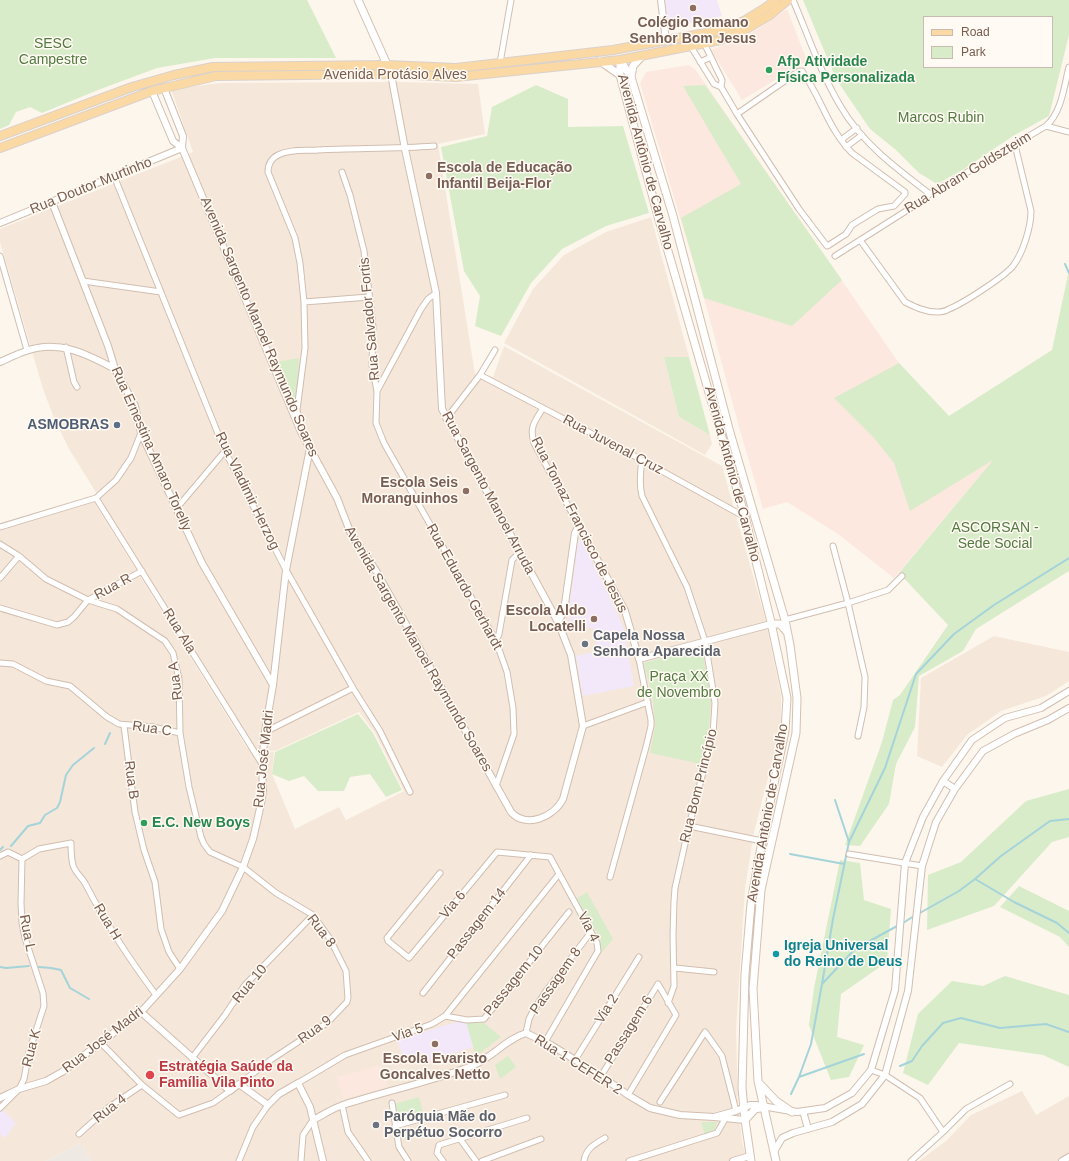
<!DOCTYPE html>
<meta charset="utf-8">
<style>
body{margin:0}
#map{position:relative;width:1069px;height:1161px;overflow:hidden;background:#fdf6ec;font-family:Arial,sans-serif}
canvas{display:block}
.legend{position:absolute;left:923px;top:16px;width:130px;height:52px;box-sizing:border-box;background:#fffaf3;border:1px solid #cabbb1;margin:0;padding:5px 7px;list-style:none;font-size:12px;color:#7a5c4d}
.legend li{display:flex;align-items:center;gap:8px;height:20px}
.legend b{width:20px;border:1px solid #cabbb1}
</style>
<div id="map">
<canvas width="1069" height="1161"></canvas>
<ul class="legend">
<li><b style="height:5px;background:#fbd9a5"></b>Road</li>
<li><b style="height:11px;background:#d8ecc9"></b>Park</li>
</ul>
</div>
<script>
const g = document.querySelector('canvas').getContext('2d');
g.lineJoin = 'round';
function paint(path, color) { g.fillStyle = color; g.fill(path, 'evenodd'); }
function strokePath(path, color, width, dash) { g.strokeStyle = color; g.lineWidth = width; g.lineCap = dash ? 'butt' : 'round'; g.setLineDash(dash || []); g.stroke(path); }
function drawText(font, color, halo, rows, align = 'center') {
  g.font = font + ' Arial,sans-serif'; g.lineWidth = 3; g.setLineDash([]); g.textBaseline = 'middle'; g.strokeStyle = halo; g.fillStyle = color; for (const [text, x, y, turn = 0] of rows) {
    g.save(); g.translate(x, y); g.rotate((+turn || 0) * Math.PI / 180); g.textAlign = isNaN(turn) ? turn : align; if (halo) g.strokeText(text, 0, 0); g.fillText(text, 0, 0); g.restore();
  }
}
const residential = new Path2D(`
 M398,82L478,84L485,134L438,144L475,374L493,377L504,346L722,466L765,618L781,695V727L754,832L745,888L736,1031L738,1103L742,1141L747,1161H91L80,1143L46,1161H0V530L94,502L247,748L274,752L272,774L295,829L339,807L346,820L404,791L375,733L359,712L275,751L256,749L69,449L54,418L43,389L0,242V229L193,152L171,89L220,83Z
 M651,217L689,357H664L679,417L710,435L712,444L705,455L504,343L533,289L564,255L606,232Z
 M994,636L1069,652V681L1046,696L1001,711L967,735L942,767L917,756L921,678Z
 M1022,1091L1036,1115L1069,1096V1161H919L946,1141L971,1115Z`);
const commercial = new Path2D(`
 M787,9L807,61L742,100L711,50L736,40L758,29Z
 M689,65L695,69L899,363L949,416L994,459L894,578L838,534L787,502L763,509L739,427L704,298L640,83L646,72Z
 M381,1065L387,1087L343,1099L337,1077Z`);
const industrial = new Path2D(`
 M80,1143L91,1161H46Z`);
const education = new Path2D(`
 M665,0H717L722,16L669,28Z
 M582,540L623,626L634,686L583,696L576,656L598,651L593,628L570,627L569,611L578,541Z
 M457,1022H466L473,1047L423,1063L403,1056L397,1040Z
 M2,1109L16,1123L5,1138L0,1134V1111Z`);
const green = new Path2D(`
 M0,0H307L336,58H215L157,68L98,90L42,113L30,107L16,112L9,125L0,129Z
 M803,0H1069V35L1049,116L1013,136L964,169L937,184L919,173L896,150L870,129L836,79ZM924,17H1052V67H924Z
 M536,85L568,99V127L623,126L649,213L606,226L562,249L531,283L501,336L475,326L480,296L464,271L441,147L487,136L492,107Z
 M705,85L842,280L792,326L704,298L681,218L741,184L683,86Z
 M1069,270V571L976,629L963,651L919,676L915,727L896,764L889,804L860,846L845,845L882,742L893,700L900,695L948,625L899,573L993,460L910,511L894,463L875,439L834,398L899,363L949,416L1052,350Z
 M664,357H689L710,435L679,417Z
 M299,358L296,409L277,362Z
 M702,647L711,702L708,739L701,764L650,753L655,726L653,700L644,663Z
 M358,714L373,733L402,790L386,797L370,774L350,777L344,791H318L304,776L289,781L272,774L275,752Z
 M1069,789V837L1052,842L994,906L927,930L928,875L961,862L1026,801Z
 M840,860L860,863L864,900L891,909L887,962L841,994L837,1037L864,1045L849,1077L831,1080L809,1025L814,988Z
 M1019,886L1069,911V947L1060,937L1000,907Z
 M587,892L613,939L598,957L601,939L576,899Z
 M1005,976L1069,995V1067L1043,1055L959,1043L928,1085L903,1073L918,1014L952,981L983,986Z
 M466,1022L484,1023L501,1037L476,1056Z
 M508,1056L516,1067L500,1079L495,1065Z
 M419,1097L424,1115L399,1122L394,1104Z
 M701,1122H717L714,1132L705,1135Z`);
const stream = new Path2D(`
 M1065,264L1069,273
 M105,744L110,733
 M835,800L849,842
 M11,846L28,826L40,823L45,815L57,808L60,802L66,775L73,765L94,748
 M0,850L3,847
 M790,854L844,864
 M975,879L1014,902L1057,923L1069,933
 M918,914L959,891L975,879L1001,856L1050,821L1069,819
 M903,923L914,916
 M0,967L6,968L29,966
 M39,967L51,968L61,970L70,988L89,999
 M822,984L833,919L849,842L885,768L916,674L954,634L994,605L1069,558
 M900,1066L912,1061L922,1046L943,1023L961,1018L1000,1028L1046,1024L1069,1032
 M799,1077L864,1054
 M791,1094L799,1077L811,1044L822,984L855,949L899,925`);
const minor = new Path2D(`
 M793,0C808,35 821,74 841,107C862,143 897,169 930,194
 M690,45L714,84L721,87L722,80L704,43
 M700,62L711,57
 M500,63L511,0
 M721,87L737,114L799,71H802C821,97 828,129 852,153L905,192V194L894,206L878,209L852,225L846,234L829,245L827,246L799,209L737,114
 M1046,126L1069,132
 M841,140L857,128
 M846,147L862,135
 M342,172L350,195L364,251L373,327L372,365L377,391L376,423L384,443L496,641L507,672L513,708L514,734L496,786
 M114,176L225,451L286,570L353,688L380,731L410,792
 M860,240L905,302C915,307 925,312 937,312C941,312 946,311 949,309C962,304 1004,277 1013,266C1023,253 1031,227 1031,211L1015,145
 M0,256L27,350
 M835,256L917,204L930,194L1046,126C1062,112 1064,86 1069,67
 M83,281L161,292
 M304,302L369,297
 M66,347L74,382L77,387
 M480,375L642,460L745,517
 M377,391L421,309L428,299L436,293
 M543,408C535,421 529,427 534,443L579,526
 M446,419L480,375L495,350
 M300,424L297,410L305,348L304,302L300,263L295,238L268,172C268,164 272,158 278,155C290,149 305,151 318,150C356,148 395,149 434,146
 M642,460C640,473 639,484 642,496L687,587L705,641L715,703L713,734L689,826L675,888L674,901L673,935L674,986L668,1003
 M96,498L262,764
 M176,509L225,451
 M0,527L96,498L116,480L131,458L141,433
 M0,544L19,556L46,579L88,600L117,609L165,641L173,653L179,679L180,733L189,787L201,837L204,844L210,852L243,867L276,893L313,915L330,939L346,971L348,998L347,1002L327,1023L272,1059L239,1084
 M833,546L848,603L865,677L864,707L858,736
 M0,578L19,556
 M0,608L57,625L68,622L74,617L88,600L142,571
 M785,620L848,603L888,590L902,576
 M496,641L499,634L512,560L520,552
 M0,663L13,664L46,681L70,686L107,717L119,724L153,727L180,733
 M124,726L135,812L144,850L155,882L161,929L169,952L180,969
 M583,726L648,702
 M265,732L353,688
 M689,826L762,841
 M849,854L922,866
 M0,856L8,852L22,859
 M22,859L39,849L71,843C71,850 71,858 73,865C75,873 83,878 86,885C106,924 130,960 156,995
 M440,873L387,938L388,941L409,958L497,852L550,857L597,943L598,951L545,1042
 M610,877L646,747L651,726V720L639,659
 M675,968L714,972
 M423,993L531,855
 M445,1016L467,1020L484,1019L569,912
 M526,1033L529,1019L532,1013L546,991L591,932
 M101,1043L142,1085L179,1115L213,1103L230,1091
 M192,1058L225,1015L245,985L313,915
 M575,1060L639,957
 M871,1070L885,1075L920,1098L943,1132
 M601,1076L658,984L676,1015L628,1095
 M298,1083L345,1055L432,1024L445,1016L559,874
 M660,1102L705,1032L722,1056L736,1111
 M392,1103L399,1147L408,1161
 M342,1105L348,1132L368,1161
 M0,1108L19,1089L24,1079L29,1052L44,1006L43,993L25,938L22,923L21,903L22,859
 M395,1126L505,1095
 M79,1134L108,1108L142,1085
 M460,1139L476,1161
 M239,1161L253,1127L268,1105
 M301,1161L303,1135L313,1120
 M443,1161L437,1153L439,1145L527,1118
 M482,1161L541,1139
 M584,1161C586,1148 595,1144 605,1138
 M629,1161L717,1133L725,1119V1114
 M911,1161L943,1132L966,1109L1010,1084`);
const tertiary = new Path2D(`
 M661,0L666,41
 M164,88L183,136L182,148L301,432L337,498L351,534L375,569L511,812C526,829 554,817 563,799L583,726L571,655L558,622L442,409L436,293L405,149L391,74
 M152,91L173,141L182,148
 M52,202L108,346L115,369L135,406L141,433L202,563L273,685
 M0,223L182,148
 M0,362C9,358 17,354 26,351C58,339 87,354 115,369
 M579,526L625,611L639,659L771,624
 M558,622L564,611L575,533L579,526
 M943,781L955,789
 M141,1012L230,1091L239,1084L268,1105L279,1094L298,1083L310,1107L323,1161
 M0,1098L19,1089L46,1081L62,1072L141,1012L180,969L222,911L243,867L253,839L261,804L263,790L262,764L265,732L273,685L286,570L310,448
 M803,1111L808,1129
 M714,1117L736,1111L750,1105H756L797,1112L825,1108L852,1093L871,1070L895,990L905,863L923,817L943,781L972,740L1005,718L1041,708L1069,691
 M313,1120C323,1115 333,1108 343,1105C386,1091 430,1082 472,1066C492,1058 506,1039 526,1033L551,1045L601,1076L628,1095L650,1108L680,1115L714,1117L745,1120
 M775,1150L782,1138L793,1133L832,1122L862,1104L885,1075L908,991L922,866L936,822L955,789L983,751L1014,734L1048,720L1069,708
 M733,1161L750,1156
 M1062,1161L1069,1157`);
const secondary = new Path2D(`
 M358,0L389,69
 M620,60L631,77L673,216L729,429L785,620L790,645L797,698L796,733L761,890L753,989L758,1081L776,1161
 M620,60V75L659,220L745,517L770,618L787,698L785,731L762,841L751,903L745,974L742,1088L745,1120L751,1161
 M600,61L620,75
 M631,77L633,66L642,56
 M771,624H780L787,632
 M759,1083L776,1101L792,1112
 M745,1120L755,1109L764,1107`);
const primary = new Path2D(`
 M0,136L132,87L174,75L213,67L387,65L456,68L613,50L722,30L744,21L765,8L776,0
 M0,148L152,91L216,76L391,74L456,77L620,60L721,40L748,28L770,15L788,0`);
const markers = [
 [693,8,4,"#8d6e63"],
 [769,70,4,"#2e9e5b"],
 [429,176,4,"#8d6e63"],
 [117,425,4,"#5c6f8a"],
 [466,491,4,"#8d6e63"],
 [594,619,4,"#8d6e63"],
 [585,644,4,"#6b7280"],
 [144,823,4,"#2e9e5b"],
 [776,954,4,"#0f9aa8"],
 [435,1044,4,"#8d6e63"],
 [150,1075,5,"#e0444e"],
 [376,1125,4,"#6b7280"]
];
const educationNames = [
 ["Colégio Romano",693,23],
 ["Senhor Bom Jesus",693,39],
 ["Escola de Educação",437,168,"left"],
 ["Infantil Beija-Flor",437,184,"left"],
 ["Escola Seis",458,483,"right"],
 ["Moranguinhos",458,499,"right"],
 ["Escola Aldo",586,611,"right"],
 ["Locatelli",586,627,"right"],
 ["Escola Evaristo",435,1059],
 ["Goncalves Netto",435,1075]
];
const parkNames = [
 ["SESC",53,44],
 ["Campestre",53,60],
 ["Marcos Rubin",941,118],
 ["ASCORSAN -",995,528],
 ["Sede Social",995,544],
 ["Praça XX",679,677],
 ["de Novembro",679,693]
];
const leisureNames = [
 ["Afp Atividade",777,62],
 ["Física Personalizada",777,78],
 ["E.C. New Boys",152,823]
];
const streetNames = [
 ["Avenida Protásio Alves",395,75],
 ["Avenida Antônio de Carvalho",645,162,75],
 ["Rua Abram Goldszteim",968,173,-31],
 ["Rua Doutor Murtinho",91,186,-22],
 ["Rua Salvador Fortis",370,319,-95],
 ["Avenida Sargento Manoel Raymundo Soares",259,327,67],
 ["Rua Juvenal Cruz",613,445,28],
 ["Rua Ernestina Amaro Torelly",151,449,66],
 ["Avenida Antônio de Carvalho",732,474,75],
 ["Rua Vladimir Herzog",247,491,64],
 ["Rua Sargento Manoel Arruda",488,493,62],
 ["Rua Tomaz Francisco de Jesus",579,525,63],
 ["Rua R",113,587,-28],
 ["Rua Eduardo Gerhardt",464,587,61],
 ["Rua Ala",179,631,58],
 ["Avenida Sargento Manoel Raymundo Soares",418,649,60],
 ["Rua A",176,681,-97],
 ["Rua C",152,729,8],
 ["Rua José Madri",264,759,-84],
 ["Rua B",131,780,83],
 ["Rua Bom Princípio",699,786,-76],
 ["Avenida Antônio de Carvalho",768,813,-80],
 ["Via 6",453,905,-50],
 ["Rua H",107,922,59],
 ["Passagem 14",477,924,-52],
 ["Via 4",588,927,63],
 ["Rua 8",321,931,53],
 ["Rua L",27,933,79],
 ["Passagem 10",514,981,-51],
 ["Passagem 8",556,981,-55],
 ["Rua 10",250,984,-50],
 ["Via 2",607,1009,-58],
 ["Rua 9",315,1030,-36],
 ["Passagem 6",629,1030,-58],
 ["Via 5",408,1033,-19],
 ["Rua José Madri",103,1040,-38],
 ["Rua K",32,1048,-75],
 ["Rua 1 CEFER 2",578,1065,32],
 ["Rua 4",110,1109,-38]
];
const serviceNames = [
 ["ASMOBRAS",109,425]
];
const worshipNames = [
 ["Capela Nossa",593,636],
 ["Senhora Aparecida",593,652],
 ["Paróquia Mãe do",384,1117],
 ["Perpétuo Socorro",384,1133]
];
const cultureNames = [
 ["Igreja Universal",784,946],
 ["do Reino de Deus",784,962]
];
const healthNames = [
 ["Estratégia Saúde da",159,1067],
 ["Família Vila Pinto",159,1083]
];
paint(residential, '#f5e8da');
paint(commercial, '#fde8e0');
paint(industrial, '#efe9e4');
paint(education, '#f3e8fa');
paint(green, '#d8ecc9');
strokePath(stream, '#a5d3da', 2);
strokePath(minor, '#d1beb0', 7);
strokePath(tertiary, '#d1beb0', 8);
strokePath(secondary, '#d6c0b0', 9);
strokePath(primary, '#dad1cd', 10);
strokePath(minor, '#fff', 5);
strokePath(tertiary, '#fff', 6);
strokePath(secondary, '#fff', 7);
strokePath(primary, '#fbd9a5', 8);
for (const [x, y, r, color] of markers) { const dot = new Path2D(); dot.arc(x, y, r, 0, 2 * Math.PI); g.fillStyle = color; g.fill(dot); strokePath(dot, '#fffaf3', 1.5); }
drawText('bold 14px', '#785e54', '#fffaf3', educationNames);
drawText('14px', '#537a41', '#fffaf3', parkNames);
drawText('bold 14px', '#27864d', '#fffaf3', leisureNames, 'left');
drawText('14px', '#7a5c4d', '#fffaf3', streetNames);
drawText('bold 14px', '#4e5e75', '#fffaf3', serviceNames, 'right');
drawText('bold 14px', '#5b616d', '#fffaf3', worshipNames, 'left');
drawText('bold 14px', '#0d838f', '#fffaf3', cultureNames, 'left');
drawText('bold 14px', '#be3a42', '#fffaf3', healthNames, 'left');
</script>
